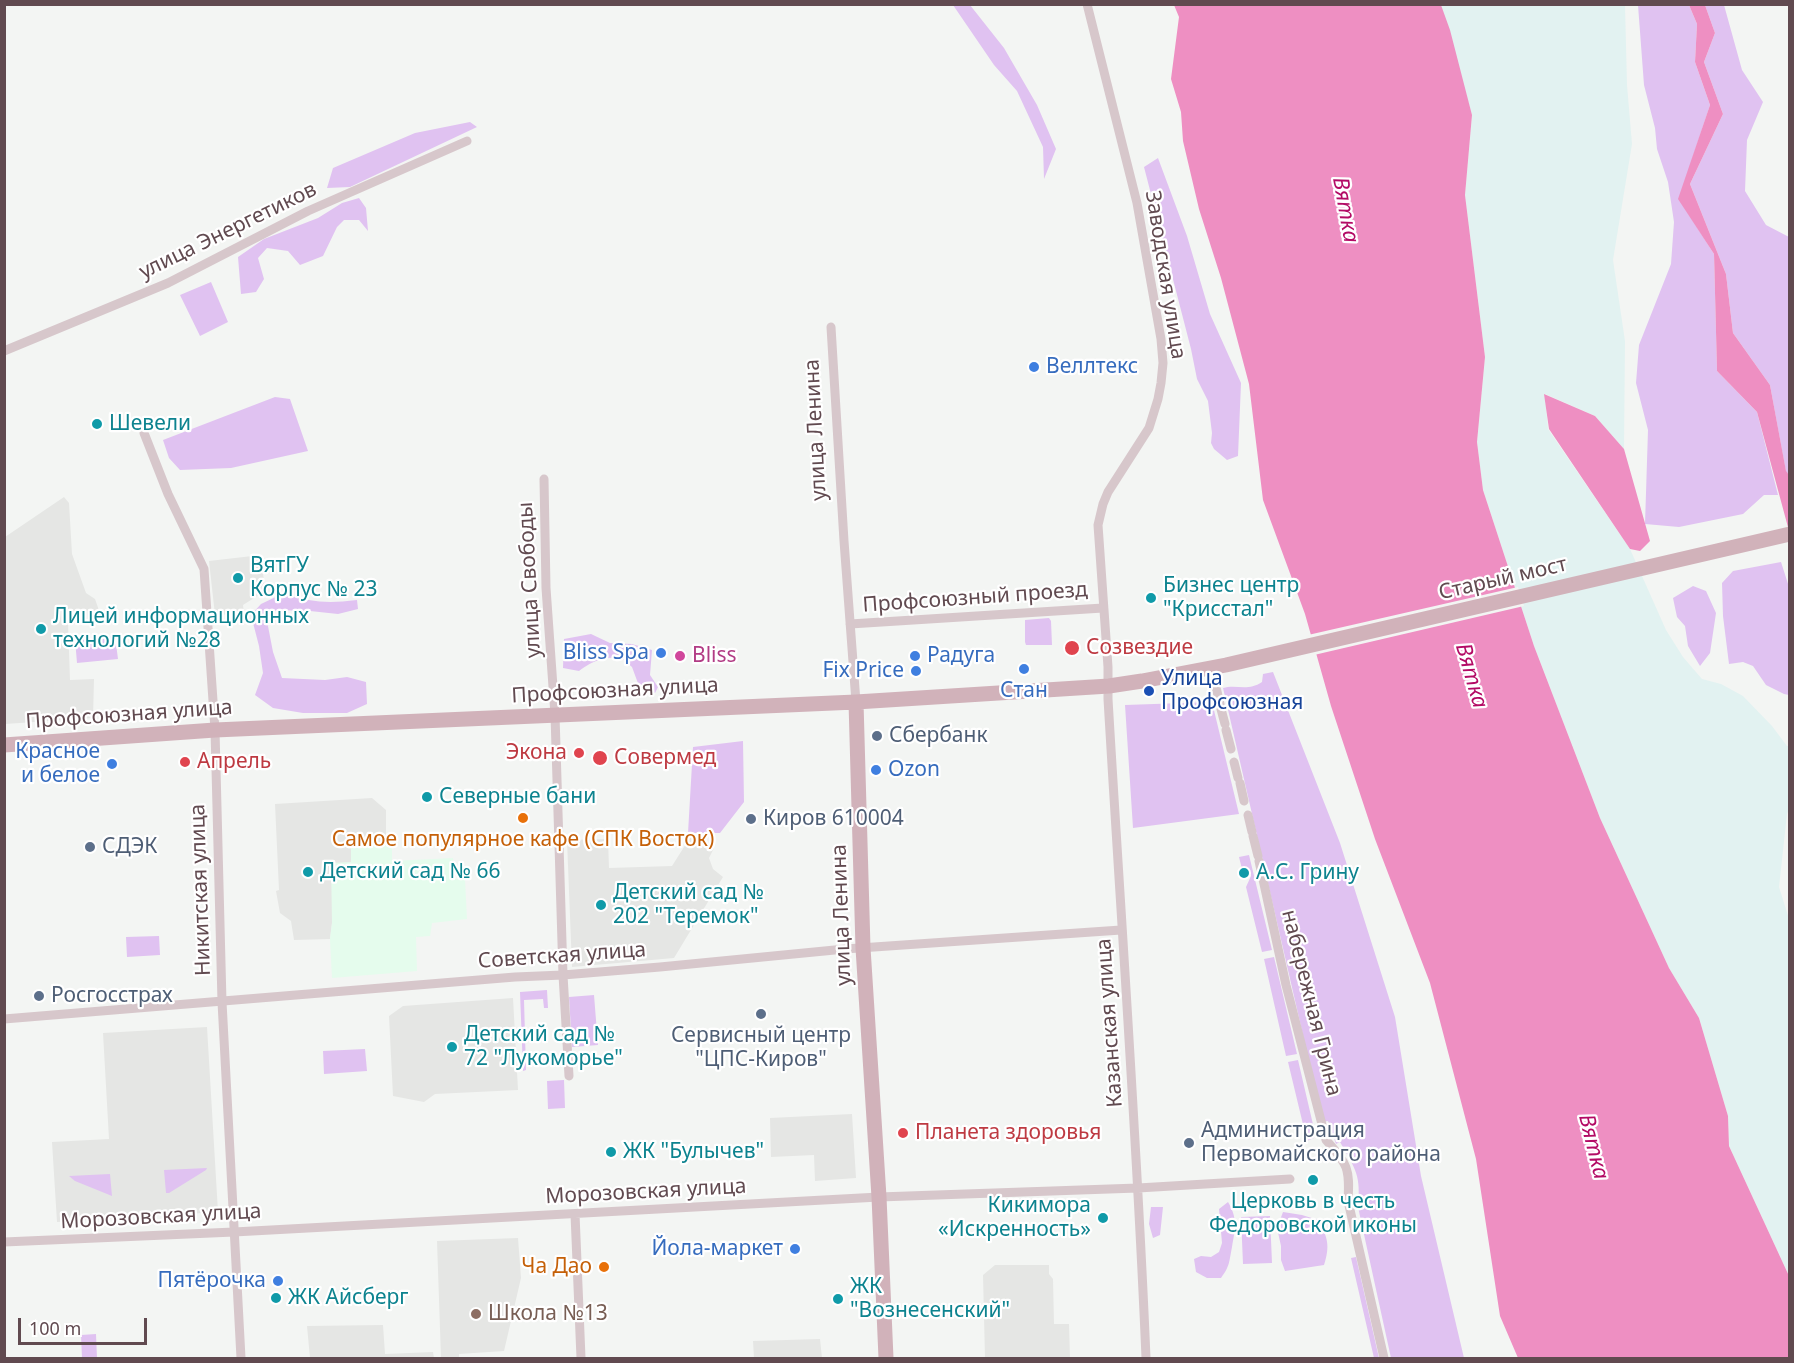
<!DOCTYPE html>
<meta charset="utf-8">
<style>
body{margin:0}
#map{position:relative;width:1794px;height:1363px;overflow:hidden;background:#f3f5f3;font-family:"Noto Sans",sans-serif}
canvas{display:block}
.frame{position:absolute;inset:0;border:6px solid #614a50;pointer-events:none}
.scale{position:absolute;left:18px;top:1318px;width:129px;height:27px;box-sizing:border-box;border:3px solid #614a50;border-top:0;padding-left:8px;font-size:18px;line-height:21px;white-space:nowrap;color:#614a50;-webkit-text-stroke:4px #fff;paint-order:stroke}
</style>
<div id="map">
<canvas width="1794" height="1363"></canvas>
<div class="frame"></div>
<div class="scale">100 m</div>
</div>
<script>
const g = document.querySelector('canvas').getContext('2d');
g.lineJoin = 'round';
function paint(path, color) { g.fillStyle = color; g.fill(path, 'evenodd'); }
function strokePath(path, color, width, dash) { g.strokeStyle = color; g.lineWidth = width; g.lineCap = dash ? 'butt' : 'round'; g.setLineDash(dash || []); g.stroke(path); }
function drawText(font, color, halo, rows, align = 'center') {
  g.font = font + ' "Noto Sans",sans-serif'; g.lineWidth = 4.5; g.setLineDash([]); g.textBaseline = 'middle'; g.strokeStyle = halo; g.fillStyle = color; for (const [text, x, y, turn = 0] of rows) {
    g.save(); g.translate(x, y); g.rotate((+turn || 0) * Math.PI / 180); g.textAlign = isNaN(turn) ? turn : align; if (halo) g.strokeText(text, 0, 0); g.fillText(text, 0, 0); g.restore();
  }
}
const education = new Path2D(`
 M64,497L69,503L72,554L86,593L95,599L101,616L68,623L70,680L94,679L93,718L5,724V537Z
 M261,555L265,591L243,605L244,614L215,615L209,561Z
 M372,798L386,810V844L351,846V862L332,923L330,939L294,940L291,921L280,913L276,891L279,890L275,804Z
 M691,836L714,848L709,858L713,869L723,877L674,958L572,967L567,840L608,839L609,868L672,866Z
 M513,998L518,1090L435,1094L424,1102L393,1096L389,1016L403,1006Z
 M207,1027L218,1212L57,1222L52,1142L109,1139L103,1033Z
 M852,1114L856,1178L815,1181L814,1155L771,1157L770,1118Z
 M518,1238L521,1278L504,1351L459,1354V1358H441L437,1241Z
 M995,1265H1049V1274L1053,1279L1054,1324H1069L1070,1358H985L983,1275Z
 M383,1325L385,1354L433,1352L434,1358H310L307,1326Z
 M820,1339L822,1358H754L753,1341Z`);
const medical = new Path2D(`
 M386,844H392V861L453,858L454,879H465L467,919L432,923L430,936L416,937L417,971L332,978L330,939L332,923L331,863L351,862V846Z`);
const green = new Path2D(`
 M953,5H970L1004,48L1037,105L1056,149L1044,179L1043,147L1017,91L994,65Z
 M1638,5H1689L1697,24L1695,62L1710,105L1679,199L1714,254L1717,371L1757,412L1778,495H1764L1743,514L1679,527L1645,524L1648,430L1636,383L1639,345L1671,264L1674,222L1668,182L1657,149L1655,128L1644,85Z
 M1705,5H1724L1742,70L1763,102L1747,140L1745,191L1766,225L1789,237V475L1786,472L1770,385L1733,333L1726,274L1690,184L1723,114L1704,62L1715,33Z
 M470,122L477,127L350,187L327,188L333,168L415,133Z
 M1158,158L1187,236L1210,314L1241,383L1238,456L1227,460L1214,449L1211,443L1212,433L1208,401L1197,379L1191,349L1144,167Z
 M359,198L366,208L368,231L359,220H344L337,227L323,256L300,265L288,251L267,248L258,258L264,279L256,292L241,294L238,257L264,239L318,218L342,203Z
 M211,282L228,322L200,336L180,295Z
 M275,397L290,399L308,451L231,468L180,470L169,458L163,440Z
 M1781,562L1789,587V695L1784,694L1766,685L1753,666L1743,662L1729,664L1723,616L1722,583L1733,571Z
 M1693,586L1706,591L1716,613L1710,653L1700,666L1688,646L1685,626L1677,617L1673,598Z
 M282,594C313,602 326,604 357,600L358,609L338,614L310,611L276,610L267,621L273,652L282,678L325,680L347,677L366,682L367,704L347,713H303L273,708L255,695L263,673L259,646L251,615L261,604Z
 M1049,618L1051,621L1052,645H1026L1025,642V620Z
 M591,634L610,643L632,644L652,650L650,675L658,687L655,693L639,686L632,667L620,657C602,658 594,660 579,671L563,668L564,639Z
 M115,636L118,659L77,663L75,639Z
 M1273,672L1340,843L1395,1017L1421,1176L1464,1358H1391L1358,1207C1361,1175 1356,1170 1340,1142L1336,1144L1328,1121L1323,1122L1223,688C1237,684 1247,692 1262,682L1263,674Z
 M1212,702L1239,814L1133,828L1125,705Z
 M743,741L744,802L720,833H688L693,747Z
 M1249,855L1272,950L1262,952L1246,887L1251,876L1250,872L1247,869H1242L1239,857Z
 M159,936L160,955L127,957L126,937Z
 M1274,957L1297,1054L1286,1056L1264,959Z
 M547,990L548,1008H544L543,999L524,1000L526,1070L523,1071L520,992Z
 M594,995L598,1045L572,1047L569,997Z
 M365,1049L367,1071L324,1074L323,1051Z
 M1298,1060L1315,1133L1314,1138L1307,1141L1288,1062Z
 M564,1080L565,1108L548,1109L547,1081Z
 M207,1168L206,1170L169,1193H166L164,1170Z
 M110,1174L112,1196L75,1181L69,1176Z
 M1228,1202C1238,1218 1235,1230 1232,1247C1229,1262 1230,1266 1221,1278H1207L1196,1272L1194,1259L1201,1256L1211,1257L1219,1252L1222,1243L1219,1209Z
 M1151,1207H1163L1160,1235L1153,1238L1149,1224Z
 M1283,1212L1302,1215L1318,1220C1328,1237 1330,1246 1324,1265L1285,1271L1281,1260V1246L1277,1228Z
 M1270,1216L1272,1263L1243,1264L1241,1217Z
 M1356,1257L1379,1358H1374L1351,1258Z
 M96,1334L97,1358H82L81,1335Z`);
const sand = new Path2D(`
 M1441,5H1625L1627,85L1632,144L1613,260L1625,341L1624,449L1595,416L1545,394L1548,429L1630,549L1666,630L1683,657L1702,679L1721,684L1743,696L1772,726L1787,746H1789V809L1787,814L1779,887L1790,922L1789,1276L1729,1146L1728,1116L1699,1018L1669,968L1600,818L1534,646L1483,490L1477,442L1485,357L1465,195L1472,115Z`);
const water = new Path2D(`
 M1174,5H1441L1450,30L1472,115L1465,195L1485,357L1477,442L1483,490L1534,646L1600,818L1669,968L1699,1018L1728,1116L1729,1146L1789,1276V1358H1518L1500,1316L1476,1159L1430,983L1375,839L1331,706L1305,614L1263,500L1249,384L1221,278L1199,209L1183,141L1181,112L1171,79L1179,17Z
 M1689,5H1705L1715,33L1704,62L1723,114L1690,184L1726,274L1733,333L1770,385L1786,471L1789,475V531L1757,412L1717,371L1714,254L1678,199L1710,105L1695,62L1697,24Z
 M1544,394L1595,416L1624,449L1650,541L1640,551L1630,549L1549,429Z`);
const pier = new Path2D(`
 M1518,587L1524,606L1314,655L1308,635Z`);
const street = new Path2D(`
 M1087,4L1137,203L1161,339L1163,363L1161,383L1158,399L1149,428L1108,492L1103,504L1098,525L1108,667V699C1121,919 1137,1139 1146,1358
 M831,327L844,541L856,702
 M4,351L168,283L308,211L467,141
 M144,433L168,494L204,569L215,730L222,1002L241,1358
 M544,479L546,588L555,715L563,975L569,1076
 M850,624L1103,608
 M1215,683L1220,704
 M1221,709L1225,724
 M1226,730L1231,749
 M1234,762L1238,778
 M1240,783L1244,801
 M1248,815L1252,832
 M1253,836L1258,856
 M1259,861L1286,985L1326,1140C1348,1165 1350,1168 1348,1201L1384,1358
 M4,1019L515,977L563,975L660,967L845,949L1121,930
 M575,1214L581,1358
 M4,1242L234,1232L879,1197L1138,1188L1290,1179`);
const primary = new Path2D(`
 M856,702L863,948L879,1197L886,1358
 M4,745L215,730L856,702L1109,686L1142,681L1226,665L1790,534`);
const markers = [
 [1034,367,6,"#3f7fe0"],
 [97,424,6,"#0f9aa8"],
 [238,578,6,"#0f9aa8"],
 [1151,598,6,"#0f9aa8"],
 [41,629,6,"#0f9aa8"],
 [1072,648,8,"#e0444e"],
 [661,653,6,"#3f7fe0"],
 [680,656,6,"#d1479c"],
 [915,656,6,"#3f7fe0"],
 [1024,669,6,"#3f7fe0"],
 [916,671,6,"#3f7fe0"],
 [1149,691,6,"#1a4fb4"],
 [877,736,6,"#5c6f8a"],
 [579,753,6,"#e0444e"],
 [600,758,8,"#e0444e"],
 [185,762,6,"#e0444e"],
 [112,764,6,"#3f7fe0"],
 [876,770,6,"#3f7fe0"],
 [427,797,6,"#0f9aa8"],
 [523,818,6,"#e8710a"],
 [751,819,6,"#5c6f8a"],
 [90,847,6,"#5c6f8a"],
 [308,872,6,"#0f9aa8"],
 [1244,873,6,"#0f9aa8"],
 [601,905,6,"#0f9aa8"],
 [39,996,6,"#5c6f8a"],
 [761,1014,6,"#5c6f8a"],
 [452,1047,6,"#0f9aa8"],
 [903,1133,6,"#e0444e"],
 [1189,1143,6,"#5c6f8a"],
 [611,1152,6,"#0f9aa8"],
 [1313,1180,6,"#0f9aa8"],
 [1103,1218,6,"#0f9aa8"],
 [795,1249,6,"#3f7fe0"],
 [604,1267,6,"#e8710a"],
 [278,1281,6,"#3f7fe0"],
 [276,1298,6,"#0f9aa8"],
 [838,1299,6,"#0f9aa8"],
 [476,1314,6,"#8d6e63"]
];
const streetNames = [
 ["улица Энергетиков",228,231,-26],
 ["Заводская улица",1165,275,81],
 ["улица Ленина",816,430,-93],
 ["Старый мост",1503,579,-13],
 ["улица Свободы",530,580,-93],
 ["Профсоюзный проезд",975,598,-4],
 ["Профсоюзная улица",615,691,-3],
 ["Профсоюзная улица",129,715,-4],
 ["Никитская улица",201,890,-92],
 ["улица Ленина",842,915,-92],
 ["Советская улица",562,956,-4],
 ["набережная Грина",1311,1003,76],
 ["Казанская улица",1110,1023,-94],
 ["Морозовская улица",646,1192,-3],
 ["Морозовская улица",161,1217,-3]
];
const shopNames = [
 ["Веллтекс",1046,367,"left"],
 ["Bliss Spa",649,653],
 ["Радуга",927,656,"left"],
 ["Fix Price",904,671],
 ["Стан",1024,691,"center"],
 ["Красное",100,752],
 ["и белое",100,776],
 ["Ozon",888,770,"left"],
 ["Йола-маркет",783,1249],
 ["Пятёрочка",266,1281]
];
const cultureNames = [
 ["Шевели",109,424],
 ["ВятГУ",250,566],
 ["Корпус № 23",250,590],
 ["Бизнес центр",1163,586],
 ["\"Крисстал\"",1163,610],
 ["Лицей информационных",53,617],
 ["технологий №28",53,641],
 ["Северные бани",439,797],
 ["Детский сад № 66",320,872],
 ["А.С. Грину",1256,873],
 ["Детский сад №",613,893],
 ["202 \"Теремок\"",613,917],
 ["Детский сад №",464,1035],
 ["72 \"Лукоморье\"",464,1059],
 ["ЖК \"Булычев\"",623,1152],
 ["Церковь в честь",1313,1202,"center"],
 ["Федоровской иконы",1313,1226,"center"],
 ["Кикимора",1091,1206,"right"],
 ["«Искренность»",1091,1230,"right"],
 ["ЖК",850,1287],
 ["\"Вознесенский\"",850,1311],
 ["ЖК Айсберг",288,1298]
];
const healthNames = [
 ["Созвездие",1086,648],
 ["Экона",567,753,"right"],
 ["Совермед",614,758],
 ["Апрель",197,762],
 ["Планета здоровья",915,1133]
];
const hotelNames = [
 ["Bliss",692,656]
];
const transitNames = [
 ["Улица",1161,679],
 ["Профсоюзная",1161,703]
];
const serviceNames = [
 ["Сбербанк",889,736],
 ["Киров 610004",763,819],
 ["СДЭК",102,847],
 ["Росгосстрах",51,996],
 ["Сервисный центр",761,1036,"center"],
 ["\"ЦПС-Киров\"",761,1060,"center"],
 ["Администрация",1201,1131],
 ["Первомайского района",1201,1155]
];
const foodNames = [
 ["Самое популярное кафе (СПК Восток)",523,840],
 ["Ча Дао",592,1267,"right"]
];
const educationNames = [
 ["Школа №13",488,1314]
];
const waterNames = [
 ["Вятка",1345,210,80],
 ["Вятка",1471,676,74],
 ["Вятка",1593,1147,76]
];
paint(education, '#e5e6e4');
paint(medical, '#e5fced');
paint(green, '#e0c2f1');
paint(sand, '#e2f2f1');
paint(water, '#ee8fc2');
paint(pier, '#f3f5f3');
strokePath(street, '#d7c7cb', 9);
strokePath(primary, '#d1b2ba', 15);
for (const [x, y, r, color] of markers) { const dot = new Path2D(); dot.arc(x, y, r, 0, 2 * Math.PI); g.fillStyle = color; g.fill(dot); strokePath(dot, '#fff', 2); }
drawText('21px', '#614a50', '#fff', streetNames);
drawText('21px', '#366cbe', '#fff', shopNames, 'right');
drawText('21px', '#0d838f', '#fff', cultureNames, 'left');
drawText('21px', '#be3a42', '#fff', healthNames, 'left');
drawText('21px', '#b23c85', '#fff', hotelNames, 'left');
drawText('21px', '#164399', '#fff', transitNames, 'left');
drawText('21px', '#4e5e75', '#fff', serviceNames, 'left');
drawText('21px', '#c56008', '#fff', foodNames);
drawText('21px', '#785e54', '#fff', educationNames, 'left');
drawText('italic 22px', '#b30a65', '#fff', waterNames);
</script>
